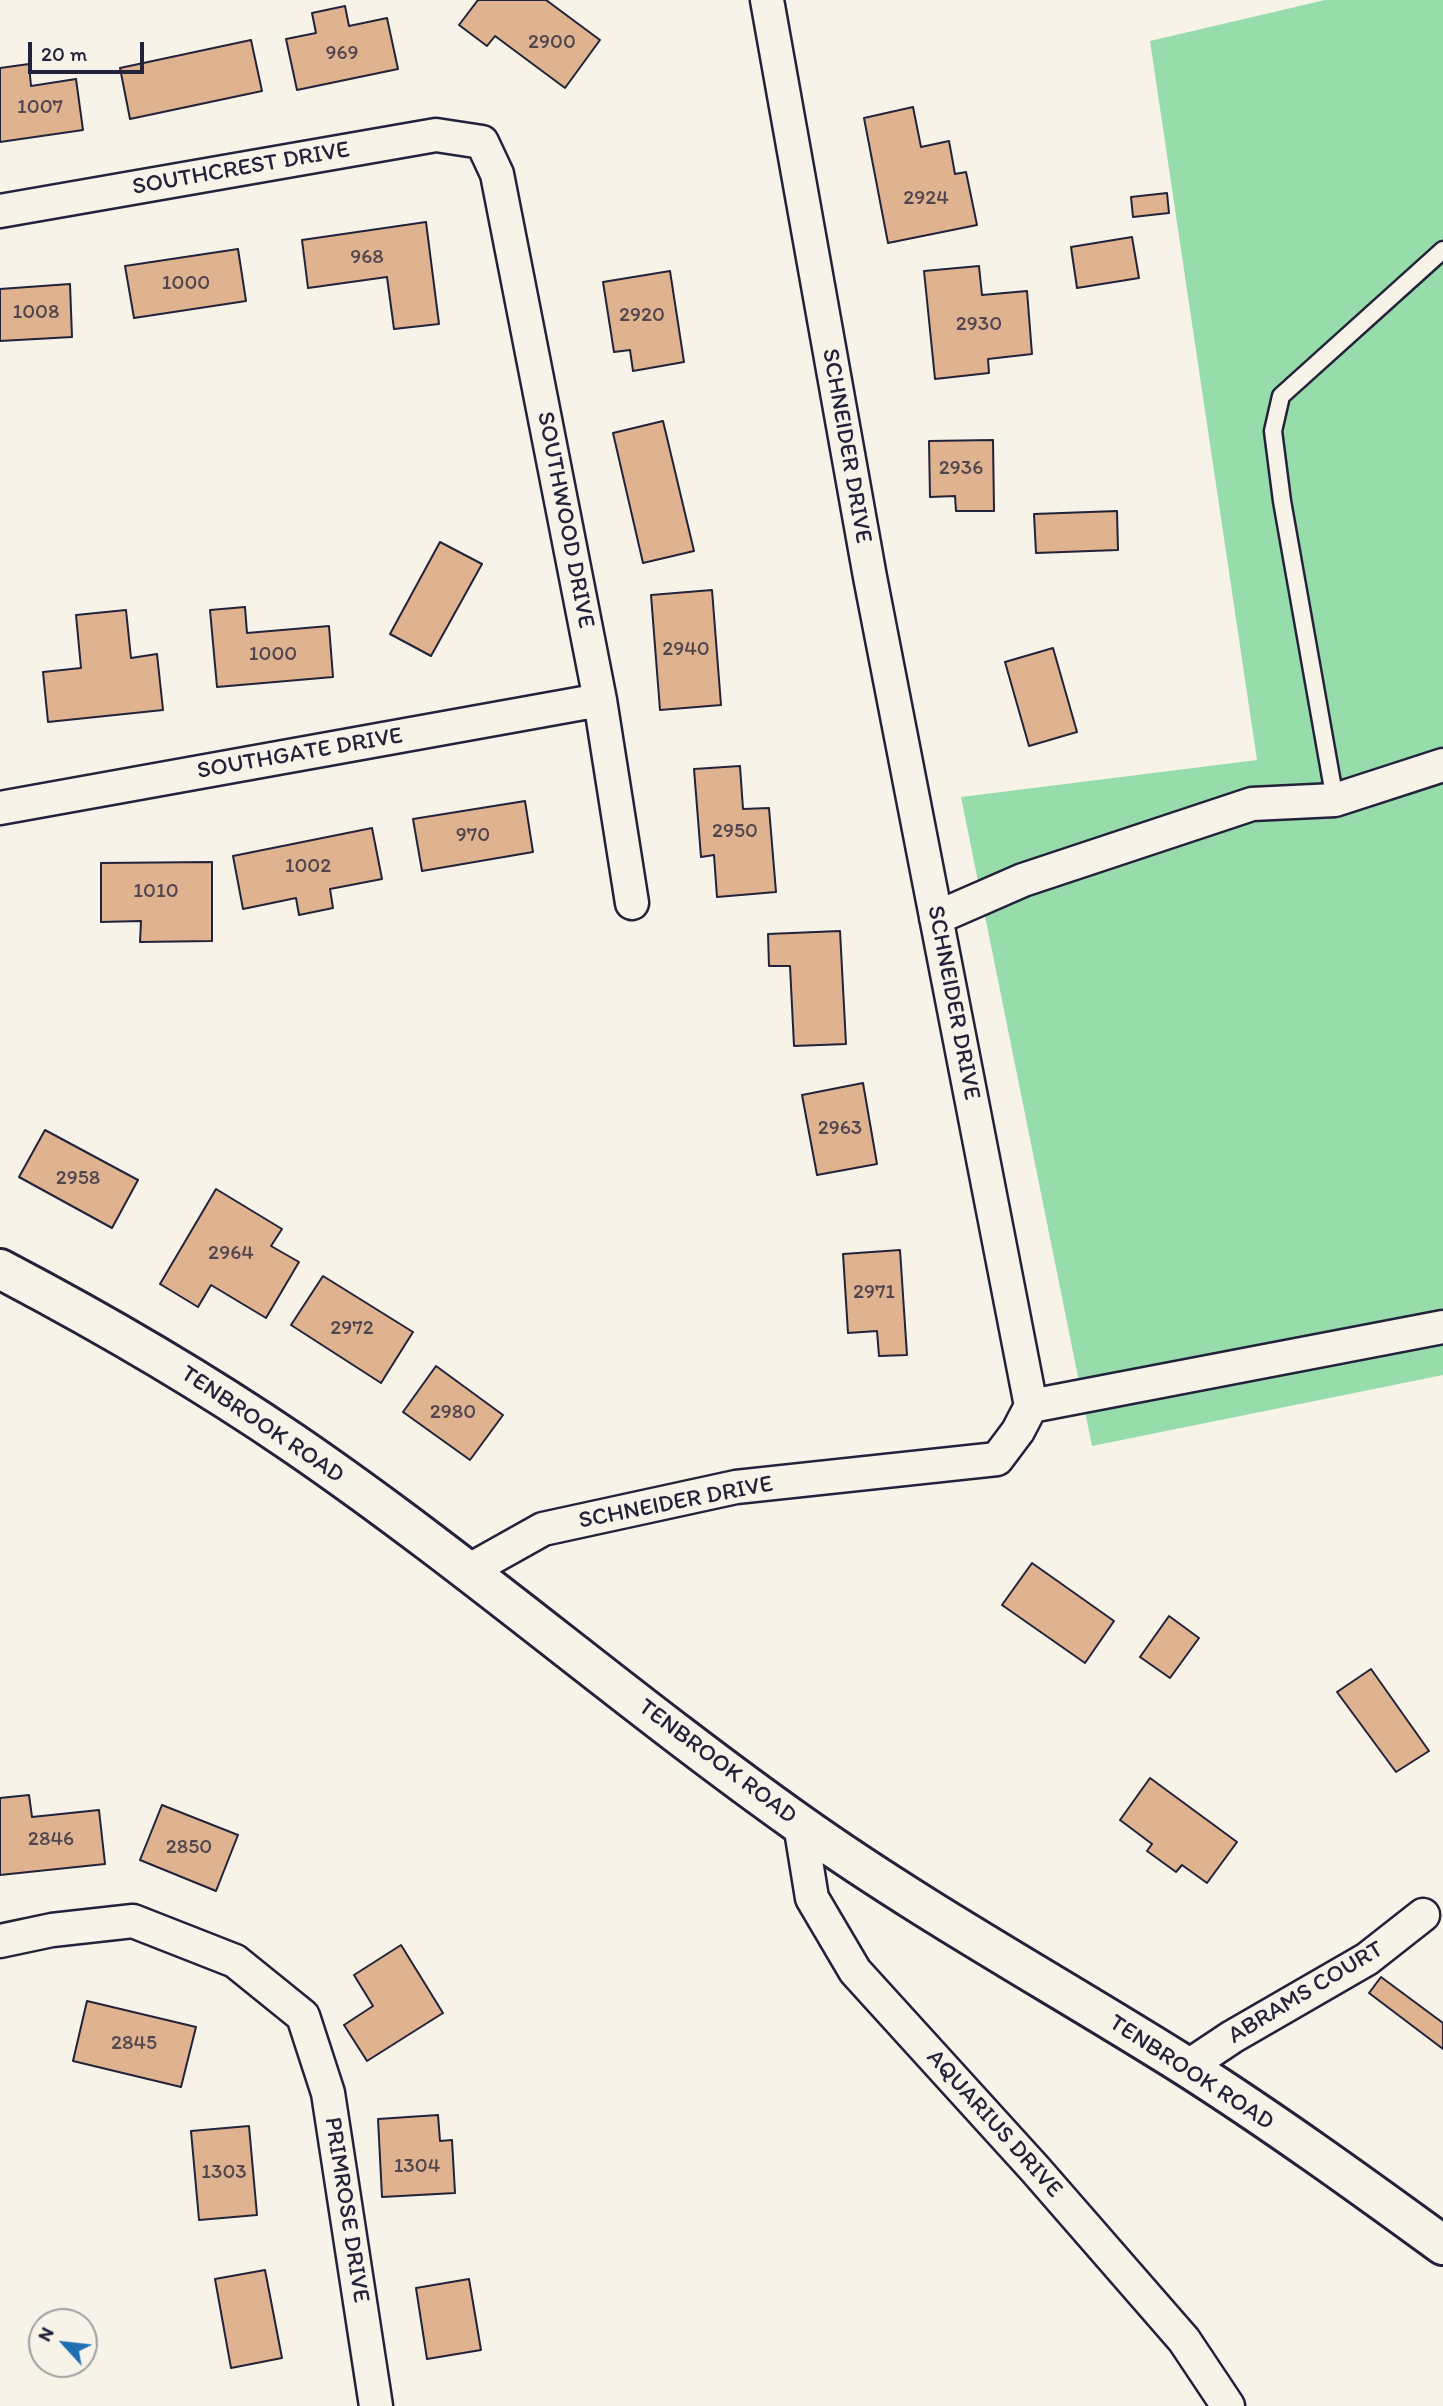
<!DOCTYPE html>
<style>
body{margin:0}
#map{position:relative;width:1443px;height:2406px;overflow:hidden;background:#f7f3e8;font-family:Itim,sans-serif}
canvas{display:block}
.north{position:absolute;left:28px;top:2308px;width:70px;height:70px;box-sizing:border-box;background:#f7f3e8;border:2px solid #a29fa3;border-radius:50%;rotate:297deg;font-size:19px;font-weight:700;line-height:28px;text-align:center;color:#22223b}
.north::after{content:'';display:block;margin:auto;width:24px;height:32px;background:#1f6fb2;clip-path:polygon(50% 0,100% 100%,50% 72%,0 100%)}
.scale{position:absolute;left:28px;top:42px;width:116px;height:32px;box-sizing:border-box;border:4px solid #22223b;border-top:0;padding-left:9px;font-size:21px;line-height:24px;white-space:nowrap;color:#22223b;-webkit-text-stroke:5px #f7f3e8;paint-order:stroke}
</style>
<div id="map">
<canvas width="1443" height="2406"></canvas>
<div class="north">N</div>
<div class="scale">20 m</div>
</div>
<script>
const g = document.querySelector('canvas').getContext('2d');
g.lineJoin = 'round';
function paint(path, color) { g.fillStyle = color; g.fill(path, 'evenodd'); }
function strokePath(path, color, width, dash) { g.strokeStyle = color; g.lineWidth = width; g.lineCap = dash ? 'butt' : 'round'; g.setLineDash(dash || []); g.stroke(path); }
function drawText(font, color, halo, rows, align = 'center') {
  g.font = font + ' Itim,sans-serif'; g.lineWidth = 7; g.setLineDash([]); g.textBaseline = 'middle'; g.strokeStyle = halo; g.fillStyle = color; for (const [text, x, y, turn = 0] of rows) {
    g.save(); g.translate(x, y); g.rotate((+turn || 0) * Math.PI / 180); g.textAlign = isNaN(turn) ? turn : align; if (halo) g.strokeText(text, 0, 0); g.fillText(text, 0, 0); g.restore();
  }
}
const green = new Path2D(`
 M1325,0H1443V1375L1092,1446L961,797L1257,760L1150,41Z`);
const building = new Path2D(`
 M478,0H546L600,40L565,88L495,36L487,46L459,25Z
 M345,6L349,26L387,18L398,69L297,90L286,39L316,33L312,13Z
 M251,40L262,91L130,119L120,68Z
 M29,64L31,86L76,79L83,130L0,142V68Z
 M913,107L921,147L949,141L955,174L966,172L977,225L888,243L864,118Z
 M1167,193L1169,213L1133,217L1131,197Z
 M426,222L439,324L394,329L387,277L308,288L302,240Z
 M1132,237L1139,278L1077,288L1071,247Z
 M238,249L246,301L134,318L125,266Z
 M979,266L982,295L1027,291L1032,354L988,359L989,373L935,379L924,271Z
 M670,271L684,362L633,371L630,350L614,352L603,282Z
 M70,284L72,337L0,341V289Z
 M663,421L694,551L643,563L613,433Z
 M993,440L994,511H956L955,496L930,497L929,441Z
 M1117,511L1118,550L1036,553L1034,514Z
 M440,542L482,564L431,656L390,634Z
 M712,590L721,705L660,710L651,595Z
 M245,607L247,633L329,626L333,677L217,687L210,610Z
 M126,610L131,658L157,654L163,710L48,722L43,672L81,668L76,615Z
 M1053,648L1077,732L1029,746L1005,662Z
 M740,766L743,809L769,808L776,892L717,897L714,855L701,857L694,769Z
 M525,801L533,852L422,871L413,819Z
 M372,828L382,879L330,889L333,908L299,915L296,898L243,909L233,856Z
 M212,862V941L140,942L141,921L101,922V863Z
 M840,931L846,1044L794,1046L790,966H769L768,934Z
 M863,1083L877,1164L817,1175L802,1095Z
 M45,1130L138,1180L112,1228L19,1177Z
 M216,1189L282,1229L271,1246L299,1262L266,1318L211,1285L198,1307L160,1284Z
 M900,1250L907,1355L879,1356L877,1331L848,1333L843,1254Z
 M323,1276L413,1332L381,1383L291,1325Z
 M436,1366L503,1415L470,1460L403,1412Z
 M1032,1563L1114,1621L1085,1663L1002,1605Z
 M1169,1616L1199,1638L1170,1678L1140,1657Z
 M1371,1669L1429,1751L1396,1772L1337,1692Z
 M1150,1778L1237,1842L1207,1883L1182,1865L1176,1872L1147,1851L1152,1844L1120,1820Z
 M29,1795L32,1817L99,1810L105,1864L0,1875V1798Z
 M162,1805L238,1835L216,1891L140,1860Z
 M401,1945L443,2013L367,2061L344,2025L373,2006L354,1975Z
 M1381,1977L1443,2023V2049L1369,1993Z
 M87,2001L196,2027L181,2087L73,2061Z
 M438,2115L440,2141L452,2140L455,2193L382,2197L378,2119Z
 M249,2126L257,2215L199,2220L191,2131Z
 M265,2270L282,2358L231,2368L215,2279Z
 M469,2279L481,2350L427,2359L416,2288Z`);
const lane = new Path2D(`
 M1335,800L1282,501L1273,431L1281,396L1443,250`);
const street = new Path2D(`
 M0,211L436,135L482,142L497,174L600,700L632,903
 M0,808L600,700
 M936,918L1023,880L1252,804L1335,800L1443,765
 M1031,1406L1443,1327
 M468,1571L543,1529L736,1487L997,1459L1018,1431L1031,1406L870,577L767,0
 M800,1824L812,1898L855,1971L1035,2169L1184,2340L1228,2406
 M0,1941L52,1930L133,1921L235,1961L303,2016L328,2093L376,2406
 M1187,2067L1232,2037L1367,1959L1423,1915`);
const secondary = new Path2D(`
 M0,1269C101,1322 199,1379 293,1443C467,1562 626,1701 798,1823C922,1911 1055,1984 1184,2065C1272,2121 1358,2183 1443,2245`);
const numberNames = [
 ["2900",552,43],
 ["969",342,54],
 ["1007",40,108],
 ["2924",926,199],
 ["968",367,258],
 ["1000",186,284],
 ["1008",36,313],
 ["2920",642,316],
 ["2930",979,325],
 ["2936",961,469],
 ["2940",686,650],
 ["1000",273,655],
 ["2950",735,832],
 ["970",473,836],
 ["1002",308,867],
 ["1010",156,892],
 ["2963",840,1129],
 ["2958",78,1179],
 ["2964",231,1254],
 ["2971",874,1293],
 ["2972",352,1329],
 ["2980",453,1413],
 ["2846",51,1840],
 ["2850",189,1848],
 ["2845",134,2044],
 ["1304",417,2167],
 ["1303",224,2173]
];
const streetNames = [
 ["SOUTHCREST DRIVE",241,169,-10],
 ["SCHNEIDER DRIVE",846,446,80],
 ["SOUTHWOOD DRIVE",565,520,79],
 ["SOUTHGATE DRIVE",300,754,-10],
 ["SCHNEIDER DRIVE",953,1003,79],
 ["TENBROOK ROAD",262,1425,34],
 ["SCHNEIDER DRIVE",676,1503,-11],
 ["TENBROOK ROAD",717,1762,37],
 ["ABRAMS COURT",1306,1993,-31],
 ["TENBROOK ROAD",1191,2073,33],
 ["AQUARIUS DRIVE",994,2124,48],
 ["PRIMROSE DRIVE",346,2210,81]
];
paint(green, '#97ddab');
paint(building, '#dfb38f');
strokePath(building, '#22223b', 2);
strokePath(lane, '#22223b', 21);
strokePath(street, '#22223b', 37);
strokePath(secondary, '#22223b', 44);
strokePath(lane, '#f7f3e8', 16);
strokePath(street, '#f7f3e8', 32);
strokePath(secondary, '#f7f3e8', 38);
drawText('21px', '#514650', null, numberNames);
drawText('24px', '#22223b', '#f7f3e8', streetNames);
</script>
